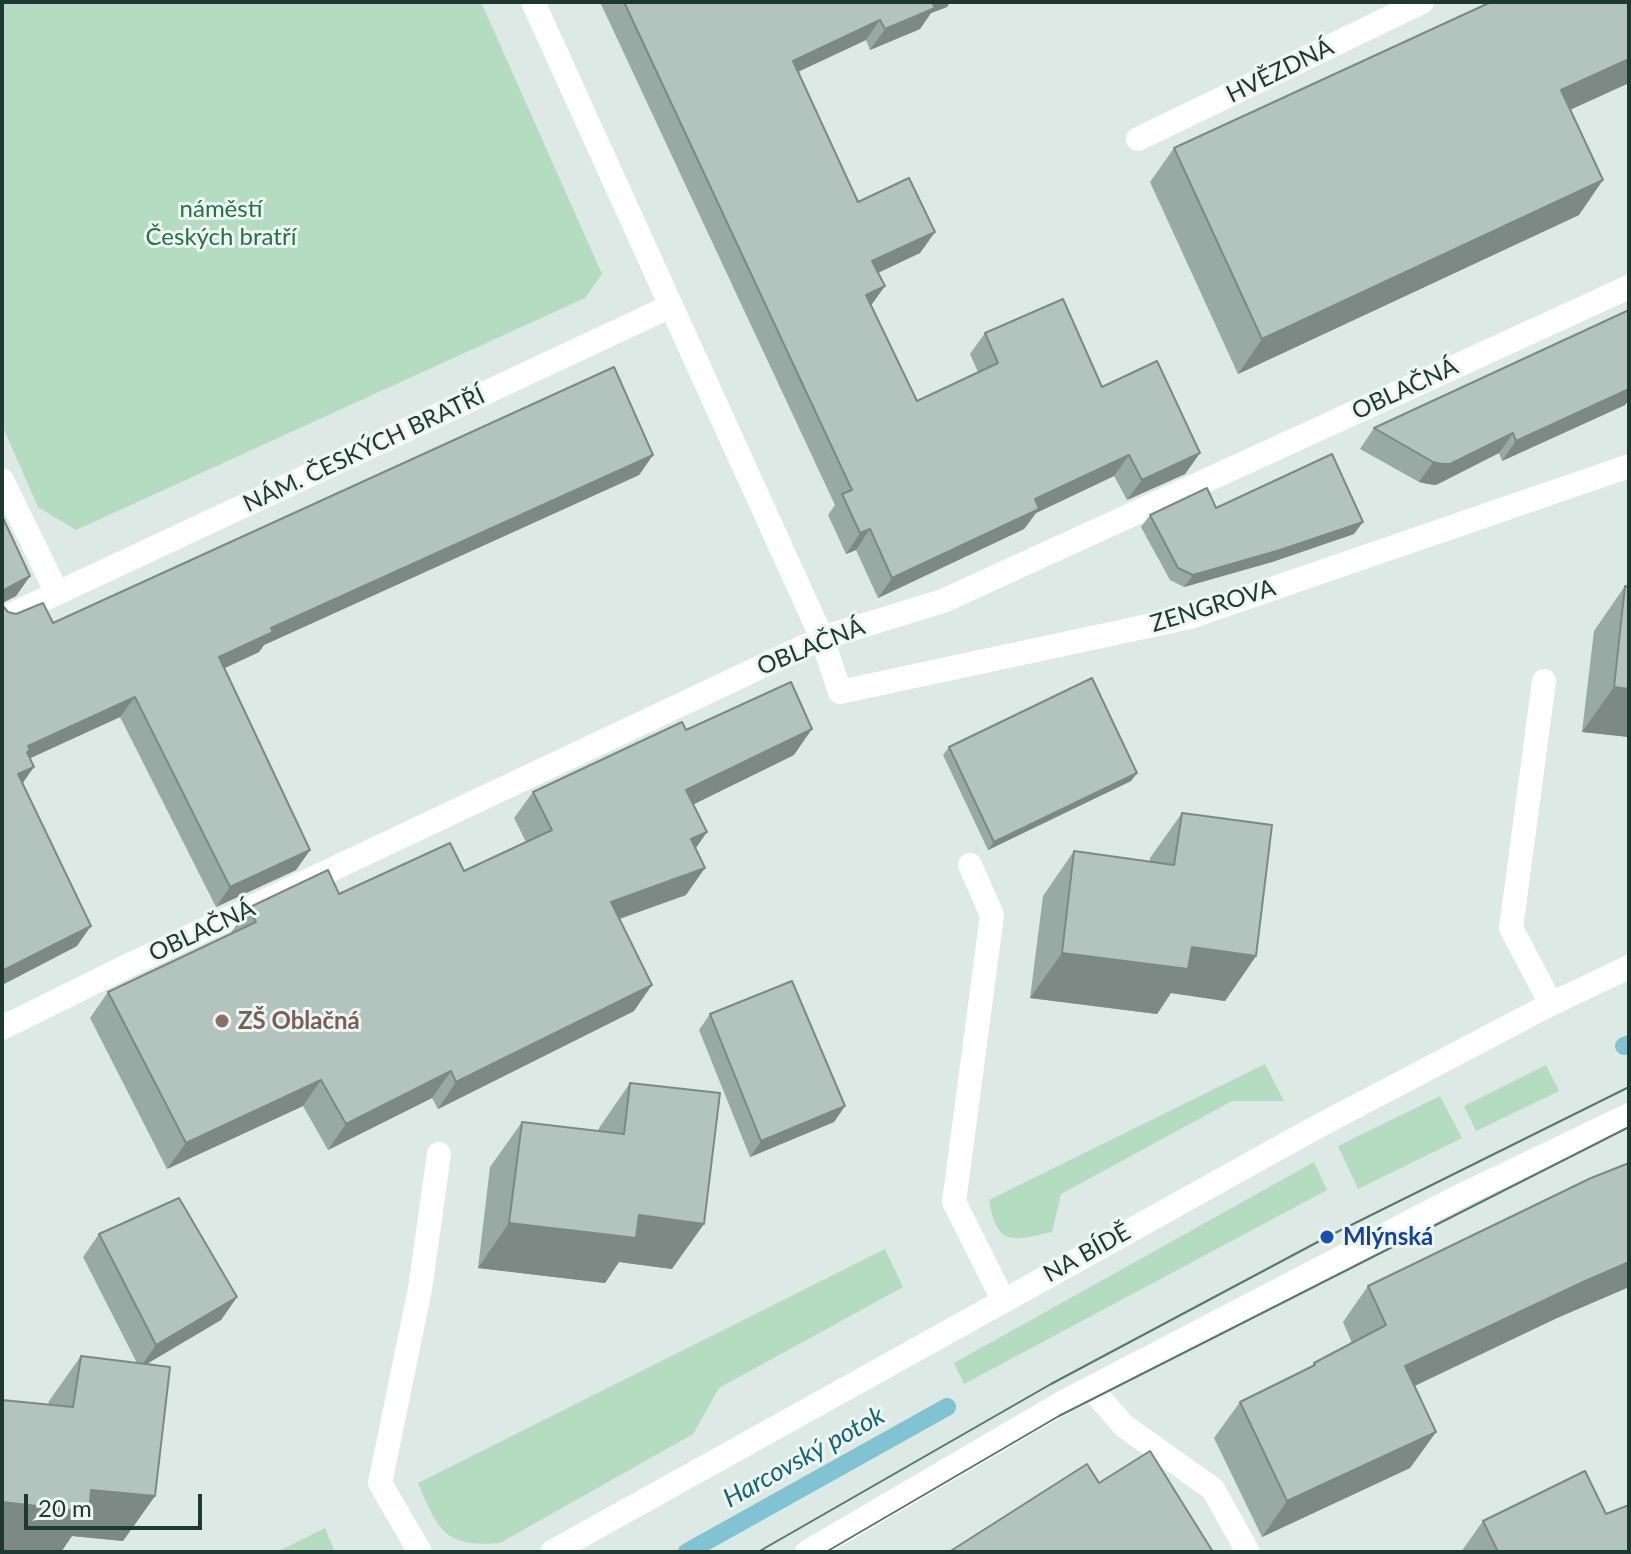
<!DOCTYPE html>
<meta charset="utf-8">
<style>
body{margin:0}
#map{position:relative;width:1631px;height:1554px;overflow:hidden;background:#dce9e4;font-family:Lato,sans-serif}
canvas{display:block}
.frame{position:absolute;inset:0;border:4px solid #1e3932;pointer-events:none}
.scale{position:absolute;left:24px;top:1494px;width:178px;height:36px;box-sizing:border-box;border:4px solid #1e3932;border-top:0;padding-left:10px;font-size:24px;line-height:28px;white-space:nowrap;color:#1e3932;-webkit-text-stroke:6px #edf6f2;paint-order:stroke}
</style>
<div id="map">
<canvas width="1631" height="1554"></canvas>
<div class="frame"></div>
<div class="scale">20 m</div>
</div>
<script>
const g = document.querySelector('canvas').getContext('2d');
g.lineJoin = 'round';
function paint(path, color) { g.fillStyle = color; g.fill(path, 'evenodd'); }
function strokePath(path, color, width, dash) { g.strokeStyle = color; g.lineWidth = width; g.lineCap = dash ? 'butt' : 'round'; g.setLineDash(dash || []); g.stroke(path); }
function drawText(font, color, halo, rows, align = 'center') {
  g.font = font + ' Lato,sans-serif'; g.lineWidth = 6; g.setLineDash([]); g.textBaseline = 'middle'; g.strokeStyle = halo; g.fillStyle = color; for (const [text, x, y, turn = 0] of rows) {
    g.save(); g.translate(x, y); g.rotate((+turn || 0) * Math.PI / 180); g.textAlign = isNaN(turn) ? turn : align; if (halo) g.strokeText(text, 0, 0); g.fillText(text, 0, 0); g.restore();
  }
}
const green = new Path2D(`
 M2,2H481L602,274L585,298L76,530L38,507L2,425Z
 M1265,1064L1284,1101H1232L1061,1194L1052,1232C1012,1241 997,1247 989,1200Z
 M1546,1065L1559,1091L1476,1131L1464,1106Z
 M1440,1096L1462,1138L1358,1189L1338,1146Z
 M1314,1162L1327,1190L964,1384L954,1363Z
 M885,1249L903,1287L719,1388L693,1434L500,1543C443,1548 438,1529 418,1483Z
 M325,1528L335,1552H277Z`);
const stream = new Path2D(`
 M1624,1046L1629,1044
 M687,1552L947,1407`);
const minor = new Path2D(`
 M533,2L822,638L840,692L1190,617L1629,466
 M1138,139L1422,2
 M2,480L57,593
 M2,619L671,306
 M1544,681L1511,928L1551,1004
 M970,865L992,915L954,1202L1003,1300
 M2,1028L123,968L822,638L943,601L1629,287
 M1091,1388L1124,1426L1213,1489L1248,1552
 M420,1552L380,1483L420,1289L439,1154
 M552,1552L1313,1129L1551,1004L1629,967
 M807,1552L1060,1404L1460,1196L1629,1115`);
const tram = new Path2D(`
 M758,1552L1051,1384L1327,1237L1629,1087
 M826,1552L1059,1416L1629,1127`);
const wall = new Path2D(`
 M600,2H950L947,7L931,13L920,29L870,50L866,40L798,72L858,202L935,232L920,253L878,273L871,305L917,401L978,372L970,354L985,333L1102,387L1200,453L1185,474L1127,500L1114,476L1036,513L1024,529L878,598L856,550L846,554L828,515L835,505Z
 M1629,2V83L1570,110L1579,215L1238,374L1150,182L1174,148Z
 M1629,310V399L1625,405L1502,461L1499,453L1436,485L1428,484L1419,482L1360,449L1374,428Z
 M653,455L639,475L264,645L259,652L225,668L310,850L296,870L216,907L120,717L30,758L23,783L77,946L2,985V516L30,576L16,596L2,603L3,606L8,612L53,623Z
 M1216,508L1354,534L1272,562L1184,587L1170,580L1141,527L1150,515Z
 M1625,586L1629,737L1582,732L1594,631Z
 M686,730L794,755L693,804L707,832L695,849L686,895L620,919L634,1011L438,1109L432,1098L328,1150L303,1106L167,1169L90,1018L108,992L230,934L248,908L339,894L464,871L526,842L514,818L533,792Z
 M949,747L1137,773L1131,781L988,850L943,755Z
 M1182,813L1256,956L1225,1001L1171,993L1157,1014L1030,998L1043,896L1074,851L1150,862V858Z
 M710,1014L845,1106L834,1122L750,1157L699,1030Z
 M630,1083L672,1269L619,1262L605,1283L478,1268L490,1167L522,1122L598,1131L599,1128Z
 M1629,1163V1287L1557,1318L1415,1386L1436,1432L1410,1468L1262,1537L1214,1438L1240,1402L1312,1366L1314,1363L1352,1343L1343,1322L1368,1286Z
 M99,1234L237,1297L221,1320L146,1364L155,1496L123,1541L72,1536L61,1552H14L49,1401L81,1356L137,1363L83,1257Z
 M1606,1514L1629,1552H1461L1483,1521Z`);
const shadedWall = new Path2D(`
 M928,2H950L947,7L931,13L920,29L870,50L885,29Z
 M880,20L866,40L778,81L793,61Z
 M1629,59V83L1536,125L1561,90Z
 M1603,180L1579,215L1238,374L1262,339Z
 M935,232L920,253L858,282L872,261Z
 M885,286L870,307L866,295Z
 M1629,386V399L1625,405L1502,461L1516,441Z
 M1513,433L1499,453L1436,485L1428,484L1419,482L1433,462Z
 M1200,453L1185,474L1127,500L1142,480Z
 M653,455L639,475L264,645L259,652L205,677L219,657L271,628Z
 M1129,455L1114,476L1036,513L1024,529L878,598L892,578L1035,499Z
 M1363,522L1354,534L1272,562L1184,587L1193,575Z
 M870,529L856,550L846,554L860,533Z
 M30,576L16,596L2,603V593L4,590Z
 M1614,687L1629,689V737L1582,732Z
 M135,697L120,717L22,762L28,746Z
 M812,729L794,755L668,817L686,790Z
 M34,767L20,787L18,774Z
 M1137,773L1131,781L988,850L994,842Z
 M707,832L688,859L691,839Z
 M310,850L296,870L216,907L230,887Z
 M705,868L686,895L592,928L611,902Z
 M91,926L77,946L2,985V971Z
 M1192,947L1256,956L1225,1001L1171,993L1157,1014L1030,998L1062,953Z
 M652,985L634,1011L438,1109L456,1082Z
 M451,1071L432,1098L328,1150L346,1124Z
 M321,1080L303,1106L167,1169L186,1143Z
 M845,1106L834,1122L750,1157L761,1141Z
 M639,1215L704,1224L672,1269L619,1262L605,1283L478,1268L509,1223Z
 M1629,1262V1287L1557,1318L1380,1402L1405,1366L1583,1282Z
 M237,1297L221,1320L140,1368L156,1345Z
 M1436,1432L1410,1468L1262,1537L1287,1501Z
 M91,1490L155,1496L123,1541L72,1536L61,1552H14L2,1551V1502Z`);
const building = new Path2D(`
 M624,2H932L935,8L885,29L880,20L793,61L858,202L909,178L935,232L872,261L885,286L866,295L917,401L998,363L985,333L1063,299L1102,387L1157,361L1200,453L1142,480L1129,455L1035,499L1039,509L892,578L870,529L860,533L842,494L852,490Z
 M1491,2H1629V59L1561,90L1603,180L1262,339L1174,148Z
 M1629,310V389L1516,441L1513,433L1450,464H1442L1433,462L1374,428Z
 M614,367L653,455L271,628L273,632L219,657L310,850L230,887L135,697L28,746L30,750L27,752L34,767L18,774L91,926L2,971V601L3,606L8,612L16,614L43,603L53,623Z
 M1332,454L1363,522L1280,550L1193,575L1178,568L1150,515L1207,488L1216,508Z
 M2,516L30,576L4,590L2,595Z
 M1625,586L1629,587V689L1614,687Z
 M1092,678L1137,773L994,842L949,747Z
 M791,682L812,729L686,790L707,832L691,839L705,868L611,902L652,985L456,1082L451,1071L346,1124L321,1080L186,1143L108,992L256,922L248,908L328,870L339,894L450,843L464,871L552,830L533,792L682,722L686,730Z
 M1182,813L1272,825L1256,956L1192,947L1188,969L1062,953L1074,851L1174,865Z
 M792,981L845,1106L761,1141L710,1014Z
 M630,1083L720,1093L704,1224L639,1215L636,1238L509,1223L522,1122L624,1134Z
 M1629,1163V1262L1583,1282L1405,1366L1436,1432L1287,1501L1240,1402L1315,1365L1314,1363L1386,1325L1368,1286L1591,1178Z
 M179,1198L237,1297L156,1345L99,1234Z
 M81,1356L170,1367L155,1496L91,1490L89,1512L2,1502V1400L73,1407Z
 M1150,1451L1213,1552H949L1087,1464L1099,1483Z
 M1585,1471L1606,1514L1629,1505V1552H1498L1483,1521Z`);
const markers = [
 [222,1021,8,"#8d6e63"],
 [1327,1237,8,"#1a4fb4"]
];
const streetNames = [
 ["HVĚZDNÁ",1280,71,-26],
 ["OBLAČNÁ",1405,389,-25],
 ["NÁM. ČESKÝCH BRATŘÍ",364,450,-25],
 ["ZENGROVA",1213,606,-17],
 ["OBLAČNÁ",811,647,-22],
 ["OBLAČNÁ",202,931,-25],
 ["NA BÍDĚ",1087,1253,-29]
];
const parkNames = [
 ["náměstí",221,209],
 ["Českých bratří",221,237]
];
const educationNames = [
 ["ZŠ Oblačná",238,1021]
];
const transitNames = [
 ["Mlýnská",1343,1237]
];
const waterNames = [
 ["Harcovský potok",804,1457,-29]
];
paint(green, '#b4dcc0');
strokePath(stream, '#81c3d2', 18);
strokePath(minor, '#fff', 24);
strokePath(tram, '#58756e', 2);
paint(wall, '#99a9a3');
paint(shadedWall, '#7d8984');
paint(building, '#b2c4bd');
strokePath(building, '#7d8984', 2);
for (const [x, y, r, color] of markers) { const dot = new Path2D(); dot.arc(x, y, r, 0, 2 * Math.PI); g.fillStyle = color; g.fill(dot); strokePath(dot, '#edf6f2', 3); }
drawText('24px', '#1e3932', '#edf6f2', streetNames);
drawText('24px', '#277146', '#edf6f2', parkNames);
drawText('bold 24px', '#785e54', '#edf6f2', educationNames, 'left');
drawText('bold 24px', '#164399', '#edf6f2', transitNames, 'left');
drawText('italic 26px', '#176476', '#edf6f2', waterNames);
</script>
